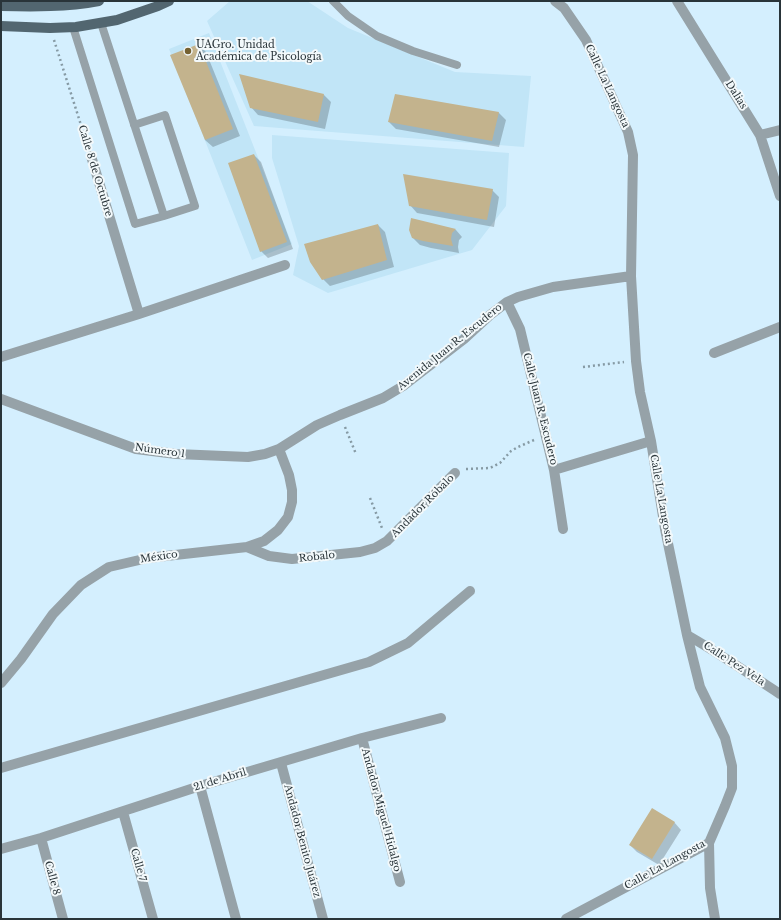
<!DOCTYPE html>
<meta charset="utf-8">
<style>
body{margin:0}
#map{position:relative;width:781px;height:920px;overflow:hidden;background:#d4effe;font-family:"Libre Baskerville",serif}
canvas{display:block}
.frame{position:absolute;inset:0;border:2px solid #293439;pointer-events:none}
</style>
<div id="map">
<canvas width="781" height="920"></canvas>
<div class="frame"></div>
</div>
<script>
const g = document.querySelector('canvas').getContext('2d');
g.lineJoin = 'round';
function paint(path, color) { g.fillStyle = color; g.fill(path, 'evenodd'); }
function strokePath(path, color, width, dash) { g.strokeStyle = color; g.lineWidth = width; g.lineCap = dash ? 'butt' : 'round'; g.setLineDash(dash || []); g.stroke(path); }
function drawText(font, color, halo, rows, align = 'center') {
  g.font = font + ' "Libre Baskerville",serif'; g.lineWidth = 4; g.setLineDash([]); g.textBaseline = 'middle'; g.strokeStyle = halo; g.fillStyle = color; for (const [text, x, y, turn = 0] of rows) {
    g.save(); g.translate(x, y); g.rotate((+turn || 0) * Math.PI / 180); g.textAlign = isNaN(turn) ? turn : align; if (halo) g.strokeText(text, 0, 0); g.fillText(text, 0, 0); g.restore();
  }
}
const built = new Path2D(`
 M230,1H307L348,28L455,72L531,76L524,147L254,126L207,21Z
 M209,33L292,244L252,260L169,49Z
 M272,135L509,153L506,206L472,250L328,293L293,275L299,246L272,158Z`);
const shadow = new Path2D(`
 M199,45L206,52L240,136L213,147L205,140Z
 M324,95L331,102L325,129L258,115L251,107Z
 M499,113L506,120L499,147L396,129L389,122Z
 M254,155L261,162L293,249L268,258L261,251Z
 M492,190L499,197L494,227L417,213L410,205Z
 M412,219L456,230L462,237L459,240L458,247L459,253L431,248L420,245L413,238Z
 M378,225L385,232L394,267L330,286L323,279Z
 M674,822L681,830L659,865L637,852L630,845Z`);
const building = new Path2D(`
 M199,44L233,129L205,140L170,55Z
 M239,74L324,94L318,122L250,108Z
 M395,94L499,112L492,141L388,122Z
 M254,154L287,242L260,252L228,163Z
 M403,174L493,189L487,220L409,206Z
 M411,218L456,229L452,233L451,239L453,246L423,241L412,238L409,230Z
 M378,224L387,260L322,280L310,262L304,244Z
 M652,808L675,822L652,859L629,845Z`);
const path = new Path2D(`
 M54,40L87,144
 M583,367L624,362
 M345,427L356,454
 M466,469L490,468L500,463L511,451L518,447L534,440
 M370,498L382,528`);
const service = new Path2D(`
 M333,1L348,16L377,36L413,51L457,65
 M101,23L164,216L195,206L165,115L134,125
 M73,27L135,224L164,216`);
const minor = new Path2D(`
 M555,1L564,8L586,40L628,132L633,155L631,276L636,361L640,392L651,441L665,529L687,635L700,687L725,738L732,766V788L725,806L709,843L566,919
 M677,1L760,135L780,196
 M760,135L780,130
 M91,156L139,314
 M507,302L520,329L554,470L563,529
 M714,353L780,327
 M1,357L139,314L285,265
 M1,399L136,449L176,454L248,457L265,454L279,449L317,425L340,415L383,398L403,386L464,339L490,315L507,302L518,297L553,287L631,276
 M554,470L651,441
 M247,547L269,556L292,559L360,552L375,548L387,541L455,473
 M687,635C719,653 749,674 780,694
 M1,683L21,659L53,614L81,585L109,567L148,558L247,547L264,541L278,530L288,517L292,502V490L289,475L279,449
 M362,738L400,882
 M281,763L323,919
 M1,768L369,662L408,643L470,591
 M200,786L236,919
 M123,812L153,919
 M41,838L63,919
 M709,843L710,888L715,919
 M1,849L41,838L200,786L362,738L441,718`);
const primary = new Path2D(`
 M1,6C35,7 66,7 99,1
 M1,26L50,28L76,27L117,20L158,6L169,1`);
const markers = [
 [188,51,4,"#756130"]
];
const poiNames = [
 ["UAGro. Unidad",196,45],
 ["Académica de Psicología",196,57]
];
const streetNames = [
 ["Calle La Langosta",607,86,65],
 ["Dalias",736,95,58],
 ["Calle 8 de Octubre",95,171,73],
 ["Avenida Juan R. Escudero",450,347,-39],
 ["Calle Juan R. Escudero",540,409,76],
 ["Número 1",160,451,8],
 ["Calle La Langosta",661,499,80],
 ["Andador Róbalo",423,506,-45],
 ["México",159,557,-8],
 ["Robalo",317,557,-6],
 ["Calle Pez Vela",734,664,33],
 ["21 de Abril",220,780,-17],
 ["Andador Miguel Hidalgo",381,810,75],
 ["Andador Benito Juárez",302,841,75],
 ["Calle 7",138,865,74],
 ["Calle La Langosta",665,865,-29],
 ["Calle 8",52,878,75]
];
paint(built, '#c1e5f7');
paint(shadow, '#0003');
paint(building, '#c3b38d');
strokePath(path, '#869aa4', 2.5, [2, 3]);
strokePath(service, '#96a2a8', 8);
strokePath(minor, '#96a2a8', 10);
strokePath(primary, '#526670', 10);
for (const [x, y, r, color] of markers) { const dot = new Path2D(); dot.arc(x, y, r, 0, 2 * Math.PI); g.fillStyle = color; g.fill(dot); strokePath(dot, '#f3f9fb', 1.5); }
drawText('10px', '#293439', '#f3f9fb', poiNames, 'left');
drawText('10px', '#293439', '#f3f9fb', streetNames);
</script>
